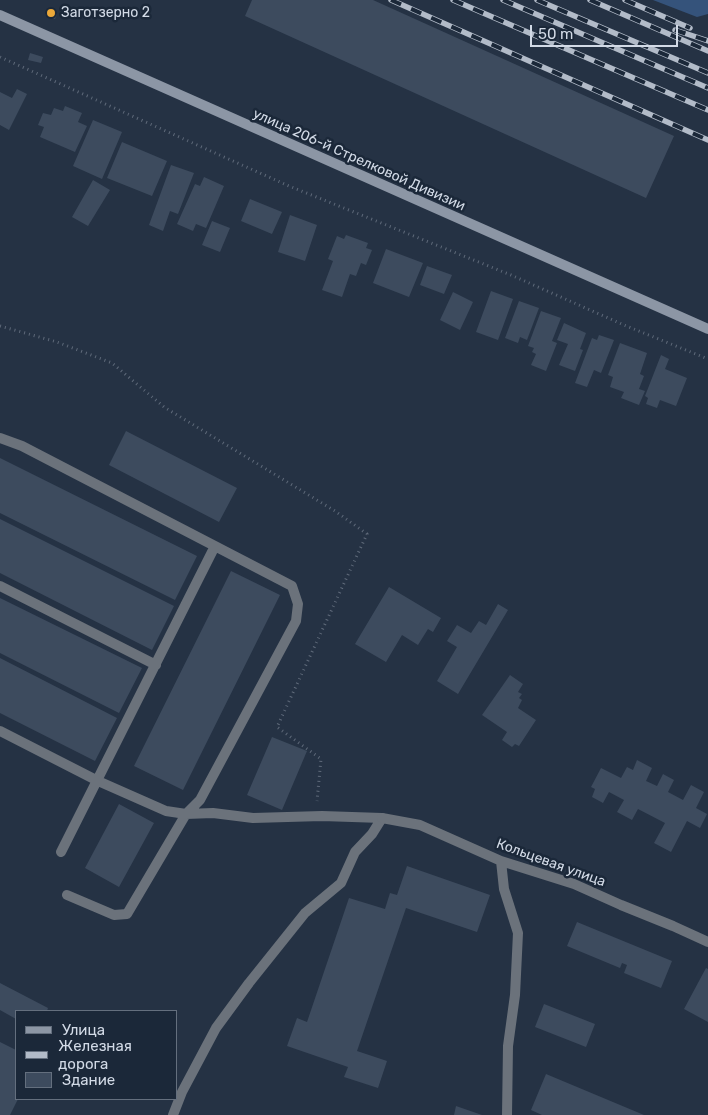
<!DOCTYPE html>
<meta charset="utf-8">
<style>
body{margin:0}
#map{position:relative;width:708px;height:1115px;overflow:hidden;background:#253244;font-family:Rubik,sans-serif}
canvas{display:block}
.legend{position:absolute;left:15px;top:1010px;width:162px;height:90px;box-sizing:border-box;background:#1b2839;border:1px solid #646f7e;margin:0;padding:6px 9px;list-style:none;font-size:15px;color:#d2dae6}
.legend li{display:flex;align-items:center;gap:10px;height:25px}
.legend b{width:25px;border:1px solid #646f7e}
.scale{position:absolute;left:530px;top:25px;width:148px;height:22px;box-sizing:border-box;border:2px solid #d2dae6;border-top:0;padding-left:6px;font-size:15px;line-height:18px;white-space:nowrap;color:#d2dae6;-webkit-text-stroke:4px #1b2839;paint-order:stroke}
</style>
<div id="map">
<canvas width="708" height="1115"></canvas>
<ul class="legend">
<li><b style="height:6px;background:#8c96a5"></b>Улица</li>
<li><b style="height:6px;background:#b2bbc8"></b>Железная дорога</li>
<li><b style="height:14px;background:#3d4b5e"></b>Здание</li>
</ul>
<div class="scale">50 m</div>
</div>
<script>
const g = document.querySelector('canvas').getContext('2d');
g.lineJoin = 'round';
function paint(path, color) { g.fillStyle = color; g.fill(path, 'evenodd'); }
function strokePath(path, color, width, dash) { g.strokeStyle = color; g.lineWidth = width; g.lineCap = dash ? 'butt' : 'round'; g.setLineDash(dash || []); g.stroke(path); }
function drawText(font, color, halo, rows, align = 'center') {
  g.font = font + ' Rubik,sans-serif'; g.lineWidth = 5; g.setLineDash([]); g.textBaseline = 'middle'; g.strokeStyle = halo; g.fillStyle = color; for (const [text, x, y, turn = 0] of rows) {
    g.save(); g.translate(x, y); g.rotate((+turn || 0) * Math.PI / 180); g.textAlign = isNaN(turn) ? turn : align; if (halo) g.strokeText(text, 0, 0); g.fillText(text, 0, 0); g.restore();
  }
}
const green = new Path2D(`
 M653,0H708V14L697,17Z`);
const building = new Path2D(`
 M252,0H373L674,136L646,198L245,16Z
 M48,10L57,14L55,19L45,15Z
 M30,53L43,57L41,63L28,60Z
 M17,89L27,94L9,130L0,125V92L12,98Z
 M65,106L82,113L78,122L87,126L75,152L40,137L44,127L38,125L43,113L51,115L54,108L63,111Z
 M93,120L122,132L102,179L73,166Z
 M122,142L167,161L152,196L107,178Z
 M171,165L194,173L178,214L170,211L163,231L149,225Z
 M204,177L224,186L206,228L196,224L193,231L177,224L195,184L200,186Z
 M93,180L110,190L88,226L72,217Z
 M250,199L282,212L272,234L241,221Z
 M290,215L317,225L305,261L278,252Z
 M212,221L230,228L220,252L202,245Z
 M346,235L368,243L366,248L372,250L366,265L361,263L356,276L350,274L342,297L322,290L333,261L328,259L337,236L344,239Z
 M386,249L423,263L409,297L373,283Z
 M427,266L452,275L444,294L420,285Z
 M491,291L513,299L498,340L476,332Z
 M453,292L473,302L460,330L440,320Z
 M519,301L539,308L527,340L520,337L518,343L505,338Z
 M541,311L561,318L552,341L557,343L546,371L531,365L536,354L532,352L534,348L528,346Z
 M564,323L586,333L580,349L583,350L575,371L559,365L568,344L557,340Z
 M599,335L614,340L601,373L594,370L587,387L575,383L592,338L597,340Z
 M620,343L647,353L640,374L644,376L639,389L645,391L639,405L621,398L624,392L610,387L613,377L608,375Z
 M661,355L669,359L665,369L687,378L676,406L660,400L657,408L646,404L648,398L645,396Z
 M126,431L237,488L219,522L109,465Z
 M0,458L197,556L175,600L0,513Z
 M0,519L174,606L152,650L0,573Z
 M231,571L280,595L183,790L134,766Z
 M389,587L441,618L433,632L428,629L418,645L402,635L386,662L355,644Z
 M0,598L142,668L119,713L0,653Z
 M498,604L508,610L458,694L437,681L457,647L447,641L457,625L471,633L479,621L486,625Z
 M0,658L117,718L95,761L0,713Z
 M510,675L523,684L518,692L522,694L519,698L522,700L518,708L536,720L519,746L515,744L512,747L502,740L507,732L482,715Z
 M272,737L307,751L282,810L247,795Z
 M637,760L652,768L646,781L657,786L663,774L674,780L668,792L683,800L691,785L704,792L696,808L707,814L700,828L687,821L671,852L654,843L665,823L638,809L632,820L617,812L624,800L609,792L603,803L592,797L595,789L591,787L601,768L621,778L627,767L633,770Z
 M119,804L154,823L119,887L85,868Z
 M407,866L490,895L477,932L406,908L357,1051L387,1061L378,1088L344,1077L348,1067L287,1046L297,1018L307,1022L349,898L385,909L390,893L397,895Z
 M577,922L672,961L661,988L624,973L627,965L622,963L620,968L567,946Z
 M706,968L708,969V1022L684,1009Z
 M0,983L48,1008L47,1011H16V1019L0,1010Z
 M544,1004L595,1024L586,1047L535,1027Z
 M0,1042L16,1050V1099H18L10,1115H0Z
 M546,1074L644,1115H542L531,1110Z
 M456,1106L482,1115H454Z`);
const path = new Path2D(`
 M0,57L289,186L511,275L624,325L708,359
 M0,326L57,342L112,363L164,407L335,511L367,534L277,727L321,759L317,801`);
const service = new Path2D(`
 M0,438L22,446L292,586L298,604L296,621L200,800L186,814L127,914L114,915L67,895
 M0,586L156,665
 M0,731L98,781L166,811L186,814L213,813L253,818L322,816L382,818L372,834L355,852L341,883L305,913L249,983L216,1028L182,1092L173,1115
 M61,852L215,546`);
const minor = new Path2D(`
 M382,818L420,825L501,861L574,884L621,905L673,926L708,942
 M501,861L504,889L518,933L515,995L508,1046L507,1115`);
const secondary = new Path2D(`
 M0,15L708,329`);
const rail = new Path2D(`
 M391,0L708,140
 M453,0L708,110
 M503,0L708,88
 M537,0L708,73
 M590,0L708,51
 M625,0L690,28
 M675,30L708,41`);
const markers = [
 [51,13,5,"#eca93a"]
];
const poiNames = [
 ["Заготзерно 2",61,13]
];
const streetNames = [
 ["улица 206-й Стрелковой Дивизии",359,160,24],
 ["Кольцевая улица",551,863,20]
];
paint(green, '#35537b');
paint(building, '#3d4b5e');
strokePath(path, '#5f6a7a', 3, [1, 4]);
strokePath(service, '#6b727b', 10);
strokePath(minor, '#6b727b', 10);
strokePath(secondary, '#8c96a5', 10);
strokePath(rail, '#b2bbc8', 5.5);
strokePath(rail, '#1b2839', 4, [11]);
for (const [x, y, r, color] of markers) { const dot = new Path2D(); dot.arc(x, y, r, 0, 2 * Math.PI); g.fillStyle = color; g.fill(dot); strokePath(dot, '#1b2839', 2); }
drawText('14px', '#d2dae6', '#1b2839', poiNames, 'left');
drawText('14px', '#d2dae6', '#1b2839', streetNames);
</script>
